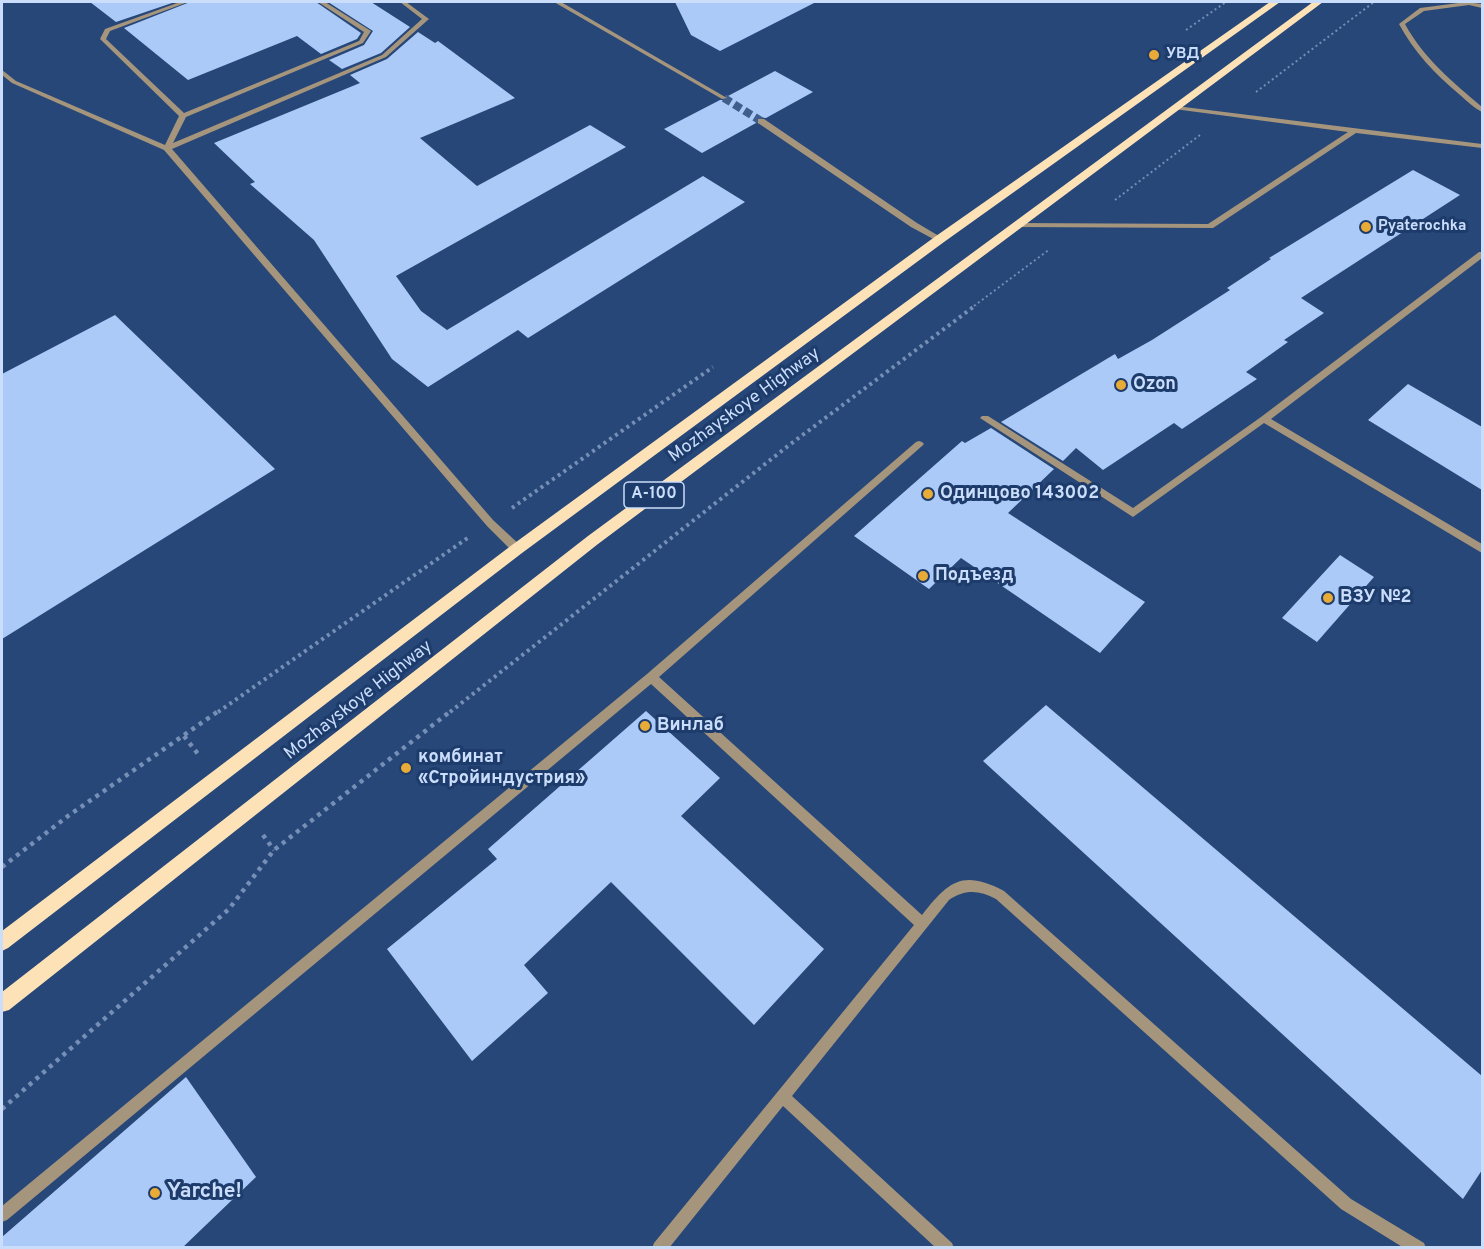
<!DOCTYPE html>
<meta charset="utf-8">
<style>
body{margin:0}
#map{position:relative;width:1484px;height:1249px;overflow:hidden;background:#274778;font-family:Overpass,sans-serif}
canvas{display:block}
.frame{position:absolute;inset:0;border:3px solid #caddfa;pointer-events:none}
</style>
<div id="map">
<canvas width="1484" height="1249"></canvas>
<div class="frame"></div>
</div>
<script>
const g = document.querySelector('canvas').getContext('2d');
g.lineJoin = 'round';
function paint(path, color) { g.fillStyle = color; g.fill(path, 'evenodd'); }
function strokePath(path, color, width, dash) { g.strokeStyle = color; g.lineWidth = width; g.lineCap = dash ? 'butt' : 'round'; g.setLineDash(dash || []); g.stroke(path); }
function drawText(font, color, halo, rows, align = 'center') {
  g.font = font + ' Overpass,sans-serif'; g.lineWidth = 6; g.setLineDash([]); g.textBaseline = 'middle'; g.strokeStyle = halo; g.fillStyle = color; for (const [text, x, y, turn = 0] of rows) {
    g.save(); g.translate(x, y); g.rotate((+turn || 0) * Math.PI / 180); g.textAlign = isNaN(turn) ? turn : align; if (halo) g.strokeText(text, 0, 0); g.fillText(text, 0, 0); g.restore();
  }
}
const building = new Path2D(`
 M90,2H175L116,22Z
 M190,2H316L361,33L357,39L321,54L297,36L188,80L124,28Z
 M328,2H371L410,27L381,53L342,69L329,60L364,45L373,31Z
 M675,2H816L720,51L691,35Z
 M418,32L435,43L438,41L515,98L420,138L477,186L590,125L626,147L396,276L421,311L447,330L703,176L745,202L528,338L518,330L428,387L392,359L314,240L250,184L255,182L214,143L360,83L350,75L387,59Z
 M775,71L813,92L766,118L756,117V123L702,153L664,129L720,100H727L728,96Z
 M1413,170L1460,195L1301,298L1324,313L1284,340L1288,342L1246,372L1257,379L1182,429L1174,423L1103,470L1076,448L1063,461L1001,422L1115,354L1118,359L1152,340L1230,290L1227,288L1271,259L1269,258Z
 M115,315L275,469L2,639V374Z
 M1408,384L1482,427V490L1368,420Z
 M991,428L1054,469L1008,513L1145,602L1100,653L961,558L929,589L854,536L962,441L965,443Z
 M1340,555L1374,577L1317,642L1282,618Z
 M1046,705L1482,1076V1170L1463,1199L983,761Z
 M646,711L720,778L681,816L824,949L754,1025L611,882L524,965L548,993L472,1061L387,949L497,859L488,849Z
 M186,1077L256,1177L182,1248H2V1237Z`);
const minorTunnel = new Path2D(`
 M724,98L761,121`);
const pathFar2 = new Path2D(`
 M1186,30L1226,2
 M1256,92L1374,2
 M1115,200L1200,135
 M974,306L1050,249`);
const pathFar1 = new Path2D(`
 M512,508L713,367
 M218,712L469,537
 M450,712L788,446L976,305`);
const path = new Path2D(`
 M184,736L198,754
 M263,835L274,850
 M2,867L68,816L220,710
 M2,1109L229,909L274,850L452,710`);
const minor = new Path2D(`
 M180,2H188L110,31L106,39L184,113L359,41L364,32L318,2H325L371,31L363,43L186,117L173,143L382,55L422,19L400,2H406L429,19L386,57L172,149L493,520L521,546L522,549L521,552H513L487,526L164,150L12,83L2,75V70L16,81L165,145L179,116L100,39L105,29Z
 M554,2H561L727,98L722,99Z
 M1466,2L1482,4V8L1469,5L1424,11L1405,24C1424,59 1453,82 1482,107V112C1474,108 1467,101 1460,95C1435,74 1414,52 1399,24L1420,8Z
 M1176,106L1482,144V148L1356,133L1213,228L1015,227V223H1018L1208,224L1348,132L1174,109V107Z
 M758,119H764L917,223L944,239L943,241H937L911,227L758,123Z
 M1479,252H1482V258L1271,419L1482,544V553L1264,423L1133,517L980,418L982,416H988L1133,508L1261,417Z
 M919,441L922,442L924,444L922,446L659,677L922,915C948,882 962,869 1004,891L1351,1199L1424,1243L1426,1248H1404L1341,1209L996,899C979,890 965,889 949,900L792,1096L952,1243L954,1248H936L783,1106L669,1248H652L654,1243L914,925L651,684L7,1220L2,1222V1206L647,674L916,442Z`);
const major = new Path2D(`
 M1270,2H1280L944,242L522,553L8,948L2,951V931L512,545L936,236Z
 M1313,2H1323L598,544L9,1010L2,1012V992L588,536Z`);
const markers = [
 [1154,55,6,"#e9ab38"],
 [1366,227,6,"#e9ab38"],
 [1121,385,6,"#e9ab38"],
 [928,494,6,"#e9ab38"],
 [923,576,6,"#e9ab38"],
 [1328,598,6,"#e9ab38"],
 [645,726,6,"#e9ab38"],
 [406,768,6,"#e9ab38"],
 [155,1193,6,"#e9ab38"]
];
const farPoinames = [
 ["УВД",1166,55],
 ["Pyaterochka",1378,227]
];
const shields = [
 [654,495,60]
];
const shieldNames = [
 ["А-100",654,495]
];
const poiNames = [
 ["Ozon",1133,385],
 ["Одинцово 143002",940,494],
 ["Подъезд",935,576],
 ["ВЗУ №2",1340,598],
 ["Винлаб",657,726],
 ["комбинат",418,758],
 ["«Стройиндустрия»",418,779]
];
const streetNames = [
 ["Mozhayskoye Highway",745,406,-36],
 ["Mozhayskoye Highway",359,701,-38]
];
const nearPoinames = [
 ["Yarche!",167,1193]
];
paint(building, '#accaf8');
strokePath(minorTunnel, '#3f5e8c', 8, [8, 4]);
strokePath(pathFar2, '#758fb6', 2, [2, 3]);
strokePath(pathFar1, '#758fb6', 4, [3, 4]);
strokePath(path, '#758fb6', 4.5, [4, 5]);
paint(minor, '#a5957c');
paint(major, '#fde2b8');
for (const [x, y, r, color] of markers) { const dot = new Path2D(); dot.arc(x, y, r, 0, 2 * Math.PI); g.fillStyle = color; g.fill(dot); strokePath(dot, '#1d3c6c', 2); }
drawText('bold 15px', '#caddfa', '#1d3c6c', farPoinames, 'left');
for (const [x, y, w] of shields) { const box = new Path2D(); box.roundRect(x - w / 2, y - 13, w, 26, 4.5); g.fillStyle = '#1d3c6c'; g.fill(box); strokePath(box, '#caddfa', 1.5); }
drawText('bold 16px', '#caddfa', null, shieldNames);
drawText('bold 18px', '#caddfa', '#1d3c6c', poiNames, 'left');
drawText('18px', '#caddfa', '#1d3c6c', streetNames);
drawText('bold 21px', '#caddfa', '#1d3c6c', nearPoinames, 'left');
</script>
